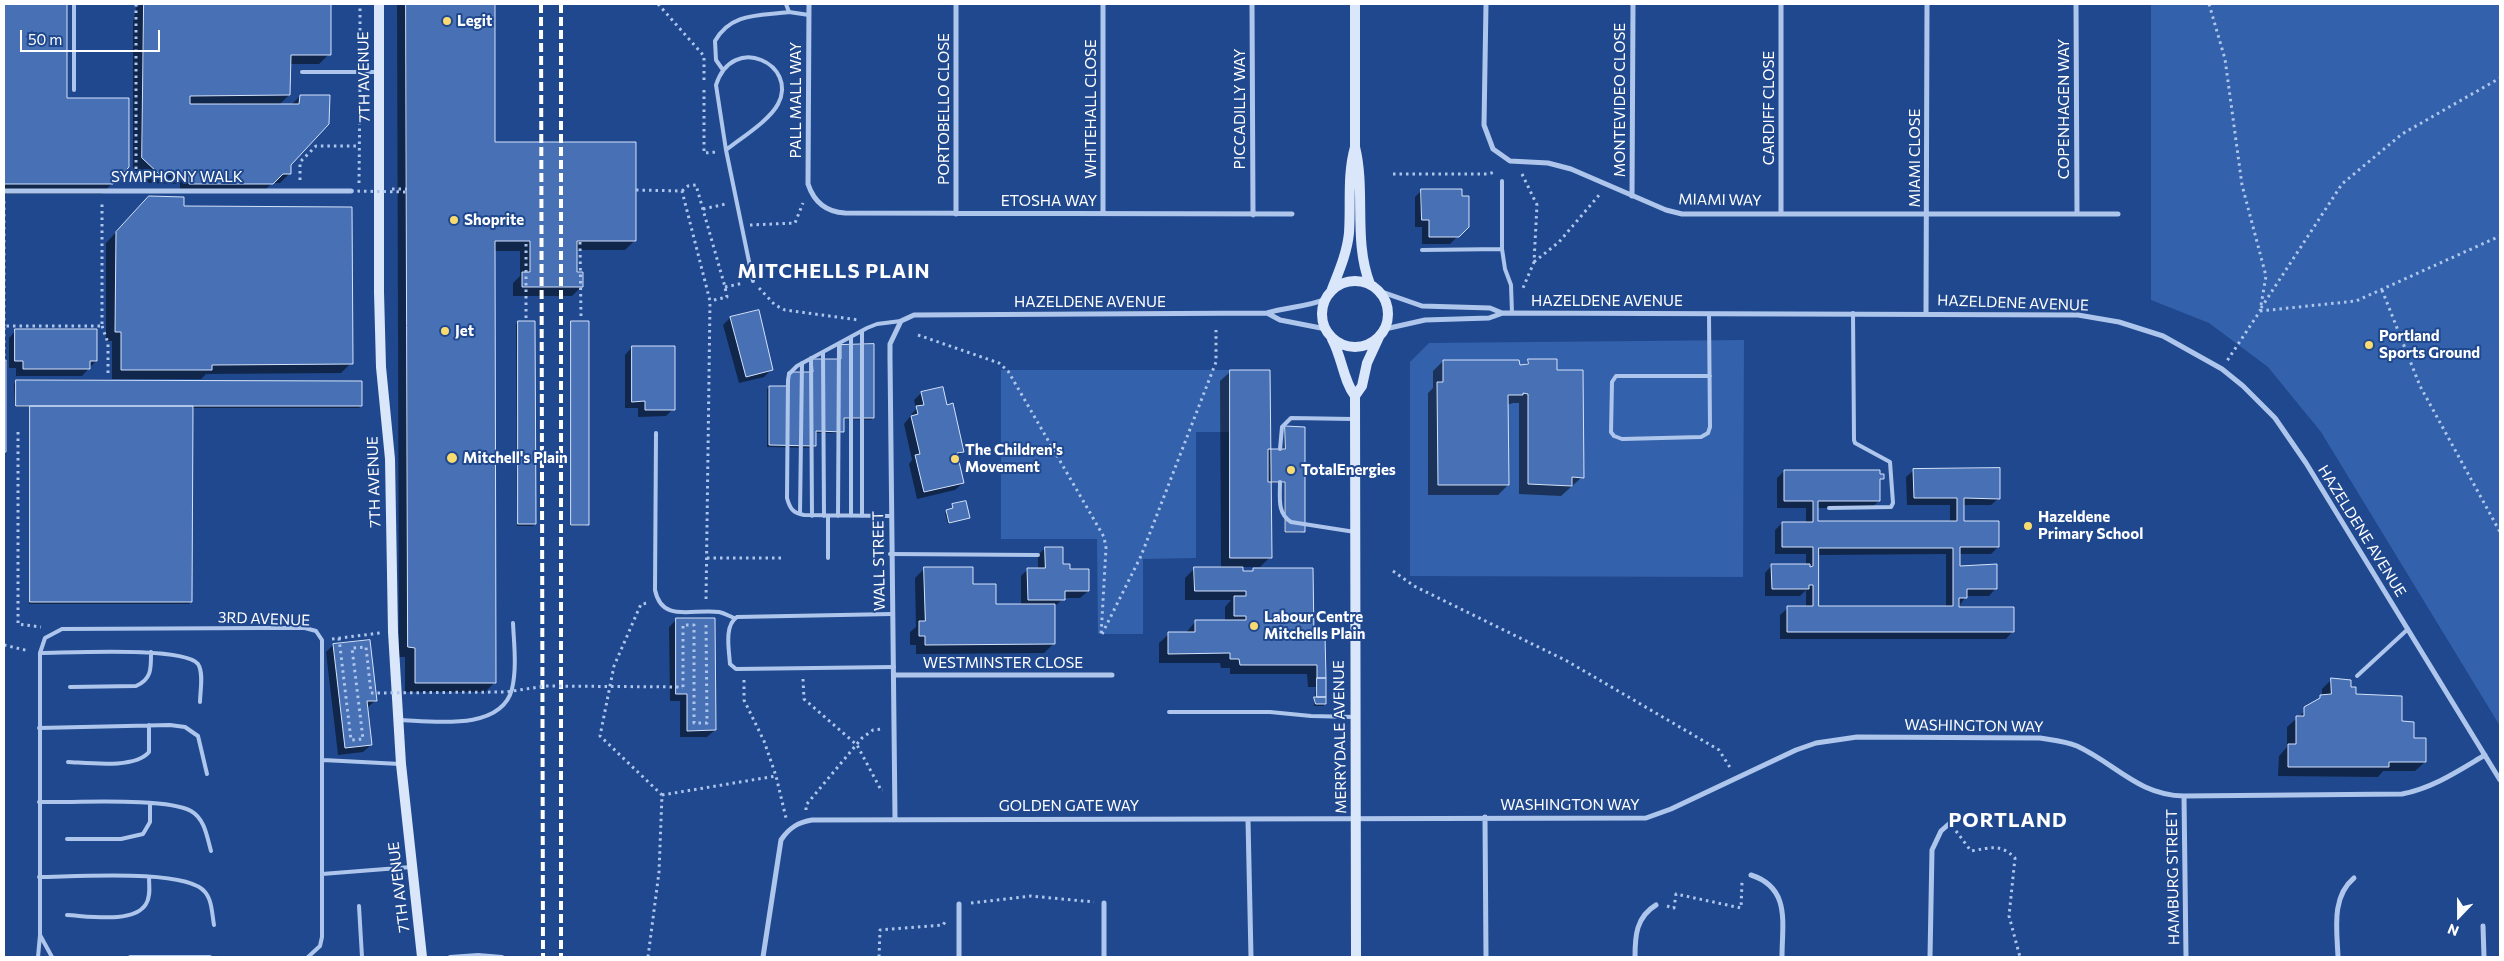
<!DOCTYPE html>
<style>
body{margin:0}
#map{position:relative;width:2504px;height:961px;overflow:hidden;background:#20488e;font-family:Commissioner,sans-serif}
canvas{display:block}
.frame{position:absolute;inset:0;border:5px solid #fff;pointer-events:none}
.north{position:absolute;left:2434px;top:891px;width:50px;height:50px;-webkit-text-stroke:4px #20488e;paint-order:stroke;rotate:202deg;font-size:14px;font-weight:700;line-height:20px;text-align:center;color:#fff}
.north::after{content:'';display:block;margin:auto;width:18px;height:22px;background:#fff;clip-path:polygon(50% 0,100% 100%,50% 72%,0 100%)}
.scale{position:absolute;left:20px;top:30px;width:140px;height:22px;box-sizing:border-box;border:2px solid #fff;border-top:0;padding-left:6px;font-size:15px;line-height:18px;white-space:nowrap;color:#fff;-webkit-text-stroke:4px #20488e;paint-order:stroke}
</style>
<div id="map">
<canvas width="2504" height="961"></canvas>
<div class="frame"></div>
<div class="north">N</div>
<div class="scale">50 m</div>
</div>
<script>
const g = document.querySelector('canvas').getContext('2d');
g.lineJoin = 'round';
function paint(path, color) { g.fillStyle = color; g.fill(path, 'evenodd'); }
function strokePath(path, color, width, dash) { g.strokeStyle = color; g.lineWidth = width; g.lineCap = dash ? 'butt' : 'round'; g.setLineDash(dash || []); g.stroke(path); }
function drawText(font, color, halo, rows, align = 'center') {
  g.font = font + ' Commissioner,sans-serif'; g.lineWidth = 4; g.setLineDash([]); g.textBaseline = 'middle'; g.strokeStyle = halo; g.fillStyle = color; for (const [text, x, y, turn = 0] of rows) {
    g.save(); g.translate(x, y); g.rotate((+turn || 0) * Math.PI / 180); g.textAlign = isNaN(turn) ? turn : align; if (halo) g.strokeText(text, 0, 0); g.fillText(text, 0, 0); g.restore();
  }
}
const green = new Path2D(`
 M2151,4H2500V726L2321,432L2268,367L2209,323L2151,300Z
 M1744,340L1743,577L1410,576V362L1429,343Z
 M1001,370H1230V432H1196V558L1143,559V634H1098L1097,539H1001Z`);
const shadow = new Path2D(`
 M4,4H66V99L128,166L102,194H4Z
 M141,4H329V54L319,64H289V95L279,105H291L300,96L290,173L280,183H272L262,193H180V184L149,183L133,168V22L136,8Z
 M397,4H494V143L635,240L625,250H575V273L582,286L572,296H513V283L520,276V251H494L495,682L485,692H405V657H399Z
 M1422,190L1461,198L1468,226L1450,244H1422V227H1415V197Z
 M182,207L351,363L341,373L206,374L201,379H112V341H106V243L139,208Z
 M758,312L772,369L764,377L739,383L723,325L730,318Z
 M518,322L535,524L533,526H517L516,324Z
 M572,322L588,524L585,526H570V324Z
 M16,330L96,361L82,376H16V368H9V338Z
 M842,346L873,418L871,420L842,419L840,433H815L813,448L767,447V389L769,387H787L811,374V362L840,360Z
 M632,347L673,409L666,416L638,417V408H625V355Z
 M4,361H5L4,452Z
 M1443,361L1518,366H1523L1528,361L1556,371L1582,477L1561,496L1519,494V403H1513L1507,405L1508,485L1498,495H1428V393L1433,388V371Z
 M1230,372L1269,450H1284V430L1286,428L1304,531L1301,533H1284V483H1270V557L1260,567H1242V573H1251L1254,570L1312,637L1325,704L1323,706H1314L1316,687H1308L1307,674H1230V668H1221L1220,663H1159V643L1169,634H1185L1195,622H1225V607L1231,600H1185V578L1195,568H1221L1220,381Z
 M16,382L361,406L359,408H192L191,602L189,604H29V407H15L14,384Z
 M921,393L946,407L963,451L957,458L963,483L955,490L917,499L909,464L912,460L904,424L916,409L914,400Z
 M1914,470L1999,498L1991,505H1962V523L1998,547L1991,554H1958V567L1996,588L1989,596H1966L1958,608L2013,631L2006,639H1780V615L1788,608L1806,607V590L1800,596H1765V573L1772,565L1806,566V554H1775V530L1782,523H1806V508H1777V478L1784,471L1879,475L1882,478L1878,482L1879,501L1871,508H1817V523L1950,522V505H1907L1906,477ZM1946,554V607H1818V555Z
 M953,506L969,518L948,524L945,513L952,510Z
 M1045,548L1088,591L1080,598H1064L1054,607V643L1044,653L916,654V645H910V632L916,627L915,578L925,568L972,585L995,605H1021V576L1028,569H1038V555Z
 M676,620L715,730L707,737H680V701H670L669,627Z
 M333,645L376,700L367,708L371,745L363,752L338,755L326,652Z
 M2332,679L2349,688L2355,695L2401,723L2413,739L2425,762L2415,771H2383L2378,777L2278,776L2279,756L2287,747V727L2322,696V689Z`);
const building = new Path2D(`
 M4,4H67V98H129V167L113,184H4Z
 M144,4H331V55H291L290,95L190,96V104H299L300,95H330L329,124L291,165V174H283L273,184H189V174H159L142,158Z
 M406,4H495V142H636V241H577V272H583V287H522V272H530V241H495L496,683H415V648L408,647Z
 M1421,189H1462V196H1469V227L1459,237H1429V220H1422Z
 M149,196L184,197V206L352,207L353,364L212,365V370H121V332H115L116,232Z
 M759,310L773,370L746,377L730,317Z
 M518,321H535L536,524H518Z
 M571,321H589V525H571Z
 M15,329H97V361H90V369H23V361H15Z
 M874,344V418H844V432L816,431V446L769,445V386H788V372H813L812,359H841V345Z
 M632,346H675V410H645V401L632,402Z
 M1528,359H1557V370H1583L1584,478L1572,477V486L1528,484V394L1523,393V395H1508L1509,485H1438L1437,382H1443V360H1519L1520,365L1528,364Z
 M4,360H6V452H4Z
 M1230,370H1270L1272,558H1230Z
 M16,380L362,381V406H16Z
 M943,387L947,405L953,403L964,452L957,453L964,483L924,492L915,455L920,454L911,416L918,414L916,406L924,405L921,392Z
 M30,406H193L192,602H30Z
 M1285,426L1305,427V532H1285V482H1268V449H1285Z
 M2000,468V499L1964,498V521H1999V547H1960V566L1997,564V589H1967V598H1959V607H2014V632H1787V606H1813V585H1809V589H1772L1771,564H1810V567L1813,566V547H1782V522H1813V501H1784V470H1880V474H1884V479H1880V501H1818V521H1957V498H1914L1913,469ZM1819,548H1953V606H1819Z
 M966,501L970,518L949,523L946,510L953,508L952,504Z
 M1045,547H1063V564H1070V569H1089V591H1065V600H1028L1027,568H1045Z
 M924,567H973V584H996V604H1055V644L925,645V636H919V621H925Z
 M1194,567H1243V571H1253V568H1313L1314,636H1325L1326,678H1317V665H1240L1239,659H1230V653L1168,654V632H1195V620H1246V616H1234V596H1246V591H1195Z
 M676,618H715L716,730L687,731V694H676Z
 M370,640L377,701H367L372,745L345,748L333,644Z
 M1317,678H1326V697H1317Z
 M2331,678L2351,680V687H2356V694L2402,696V721L2414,722V738H2426V762H2389V767H2288V744H2296V716H2304V707L2320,698V695L2331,694Z
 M1314,697H1326V704H1316Z`);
const path = new Path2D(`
 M136,4V181
 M658,4L704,56V84
 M2209,4L2225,59L2242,185L2266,276L2260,311L2227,361
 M360,63V4
 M704,90V153L717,152
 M1393,174H1488L1495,172
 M1522,174L1537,205L1534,262L1523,288
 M300,180V162L316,146H359
 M359,183L360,82
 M392,189H407
 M636,190L682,191L710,301L706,601
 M682,191L688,186L696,185L725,287L727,297L710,301
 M4,201V326
 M703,209L726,204
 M750,225L795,223L803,203
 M580,242L581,318
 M1534,262L1559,242L1600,194
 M725,287L744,283
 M759,288L775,305L785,310L859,320
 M2382,290L2420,386L2500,532
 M2261,308L2342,184L2402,134L2500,78
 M2260,311L2356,301L2500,236
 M526,318V242
 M102,326L108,343V375
 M918,335L999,363L1008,371L1104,537L1106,548L1101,636
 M4,356V326H102V202
 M18,432V624L41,627
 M707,558H782
 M1393,571L1414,586L1567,661L1719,750L1731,769
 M1102,634L1141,556L1216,362V330
 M339,638L351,740L363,739L352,648L366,647L371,693
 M332,639L380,633
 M4,645L29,651
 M803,679L804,699L857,745L881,790H883
 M744,680V700L764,741L776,776L786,818
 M683,687V625H694V723H707L706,622
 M662,795L776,776
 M806,810V805L862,738L873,730L883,729
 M1956,831L1971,851C1990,848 2000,843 2015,858L2009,916L2020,957
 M971,903L1031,896L1094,902
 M1667,906L1674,908L1676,894L1741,908L1742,882
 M648,957L659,872L662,795L600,736L614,666L641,604L649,603
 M879,957L880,930L943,925L947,919`);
const lane = new Path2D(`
 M786,4L789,12L809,15
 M723,70L716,60L715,41C731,12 760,16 789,12
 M302,72H377
 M74,90V4
 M726,150C741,138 770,120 778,104C799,65 733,32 716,85L726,150L753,281
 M1502,181V249L1505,269L1511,285L1512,313
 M1422,250L1502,249
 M1709,314C1709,351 1710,389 1710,427L1708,433L1701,437L1622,439L1614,436L1611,432L1612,382L1616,376H1710
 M862,332V516
 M823,352L824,516
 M811,358L812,516
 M656,433L655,590C662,624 694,608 719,612C724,613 729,616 734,618
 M1280,449L1282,427L1291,418L1353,419
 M1280,482C1280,498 1277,513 1291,522L1355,532
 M1829,508L1891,507L1893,503L1890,462L1855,443L1854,440L1853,313
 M800,514L802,363
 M828,516V558
 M838,516L839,344
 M851,516V337
 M890,516L804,515C793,513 790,509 787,498L788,380L789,374L797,366L867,328L877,324L901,321
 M890,554L1038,555
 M892,614L737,617C724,625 729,650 730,664L736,669L894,667
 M40,653C67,653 184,646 198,664C204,673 200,692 200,702
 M2357,676L2408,629
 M70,687L136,686C152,679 151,668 151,652
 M1169,712H1270L1311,716L1354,717
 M398,720C432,721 501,732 512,689C517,668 514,644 513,623
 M39,728L170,725L185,727L198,736L207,774
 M323,760L400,764
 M68,762C89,763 135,769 149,752V725
 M39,802C71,803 167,797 191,811C205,819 207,837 211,851
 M67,839H121L143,834L150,822V803
 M322,874L411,867
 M39,877C71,877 187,868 205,892C212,900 212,914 214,925
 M359,906L362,957
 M67,915C88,916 134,924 146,904C151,896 149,886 149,877
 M38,957L40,935
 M52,957L40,935V653L45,638L62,629L260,628H305L316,631L322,640V937L320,946L308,957
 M130,957H210
 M450,957L478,955L502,957`);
const street = new Path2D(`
 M809,4L808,184C814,202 826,212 845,213L1292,214
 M956,4V214
 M1103,4V213
 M1252,4L1253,215
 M1486,4L1484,125L1493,149L1510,161L1548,163L1571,169L1666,210L1682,214H2118
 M2076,4L2077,214
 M4,191H351
 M1632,196L1633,4
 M1781,213V4
 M1379,291L1422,306L1490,308L1502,313
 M1267,313L1280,320L1326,329
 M1926,313L1927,4
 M1385,329L1425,320L1489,318L1503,313L2078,315L2119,322L2163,336L2222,369L2243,386L2275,418L2306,463L2500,780
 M895,675H1112
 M2184,796L2186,957
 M1485,817L1486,957
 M895,818L890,358V344L901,321L914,315L1267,313C1287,307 1307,307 1326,299
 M1248,820L1251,957
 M1751,875C1791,888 1782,923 1782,957
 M2483,926L2484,957
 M763,957L781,840C789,828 798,822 812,820L1646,818L1671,809L1796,750L1816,743L1857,737L2040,738C2052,740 2065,741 2077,746C2116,764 2138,795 2184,796L2402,794C2433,788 2458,771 2485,755
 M959,957V904
 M1104,957V903
 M1635,957C1635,936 1636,917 1656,905
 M1930,957L1932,850L1941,831L1950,823
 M2338,957C2337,930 2331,897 2354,878`);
const secondary = new Path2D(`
 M379,4V292L381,367L390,459L393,632L401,764L422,957
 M1355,4V147C1366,191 1353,241 1370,284
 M1322 314a33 33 0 1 1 66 0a33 33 0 1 1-66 0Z
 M1332,289C1339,271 1347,253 1349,233C1351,204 1347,175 1355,147
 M1332,339C1342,357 1343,380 1355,396
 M1356,957L1355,396L1362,386L1367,363L1379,337`);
const rail = new Path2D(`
 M541,4L543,957
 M561,4V957`);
const pathBridge = new Path2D(`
 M351,191L407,192
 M371,693L506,692L546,686L683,687`);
const markers = [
 [447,21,5,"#fadb6f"],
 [454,220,5,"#fadb6f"],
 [445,331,5,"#fadb6f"],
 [2369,345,5,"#fadb6f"],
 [452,458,6,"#fadb6f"],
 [955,459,5,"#fadb6f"],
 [1291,470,5,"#fadb6f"],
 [2028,526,5,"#fadb6f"],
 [1254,626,5,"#fadb6f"]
];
const poiNames = [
 ["Legit",457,21],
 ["Shoprite",464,220],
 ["Jet",455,331],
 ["Portland",2379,336],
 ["Sports Ground",2379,353],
 ["The Children's",965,450],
 ["Movement",965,467],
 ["Mitchell's Plain",463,458],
 ["TotalEnergies",1301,470],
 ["Hazeldene",2038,517],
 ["Primary School",2038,534],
 ["Labour Centre",1264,617],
 ["Mitchells Plain",1264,634]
];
const streetNames = [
 ["7TH AVENUE",364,77,-91],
 ["PALL MALL WAY",796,100,-90],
 ["MONTEVIDEO CLOSE",1620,100,-90],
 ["CARDIFF CLOSE",1769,108,-90],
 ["PORTOBELLO CLOSE",944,109,-90],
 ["WHITEHALL CLOSE",1091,109,-90],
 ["PICCADILLY WAY",1240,109,-90],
 ["COPENHAGEN WAY",2064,109,-90],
 ["MIAMI CLOSE",1915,158,-90],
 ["SYMPHONY WALK",177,177],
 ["MIAMI WAY",1720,200,1],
 ["ETOSHA WAY",1049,201],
 ["HAZELDENE AVENUE",1607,301],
 ["HAZELDENE AVENUE",1090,302],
 ["HAZELDENE AVENUE",2013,303,2],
 ["7TH AVENUE",374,482,-92],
 ["HAZELDENE AVENUE",2362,531,58],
 ["WALL STREET",879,561,-91],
 ["3RD AVENUE",264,619,2],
 ["WESTMINSTER CLOSE",1003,663],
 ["WASHINGTON WAY",1974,726,1],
 ["MERRYDALE AVENUE",1340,737,-91],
 ["WASHINGTON WAY",1570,805],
 ["GOLDEN GATE WAY",1069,806],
 ["HAMBURG STREET",2173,877,-91],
 ["7TH AVENUE",399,887,-97]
];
const districtNames = [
 ["MITCHELLS PLAIN",834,271],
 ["PORTLAND",2008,820]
];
paint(green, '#3361ab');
paint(shadow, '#0007');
paint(building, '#4871b5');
strokePath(building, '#d4e2f9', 1);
strokePath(path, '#aec6ec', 3, [2.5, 4]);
strokePath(lane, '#aec6ec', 4);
strokePath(street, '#aec6ec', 5);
strokePath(secondary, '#dae6f9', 10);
strokePath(rail, '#fff', 4, [9, 4]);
strokePath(pathBridge, '#aec6ec', 3, [2.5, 4]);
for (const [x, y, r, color] of markers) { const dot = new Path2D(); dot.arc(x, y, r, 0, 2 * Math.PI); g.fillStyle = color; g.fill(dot); strokePath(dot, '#20488e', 2); }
drawText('bold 15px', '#fff', '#20488e', poiNames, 'left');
drawText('15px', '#fff', '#20488e', streetNames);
g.letterSpacing = '1px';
drawText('bold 20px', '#fff', '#20488e', districtNames);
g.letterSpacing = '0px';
</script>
